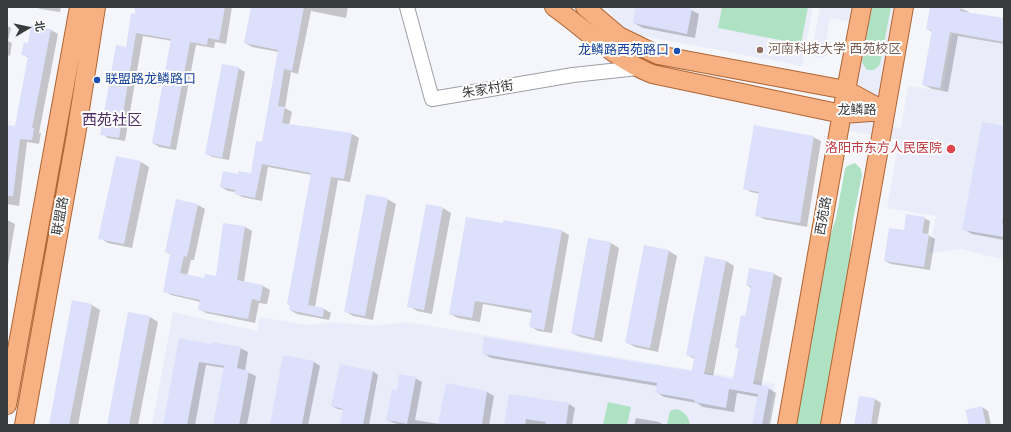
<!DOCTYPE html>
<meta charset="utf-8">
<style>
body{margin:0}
#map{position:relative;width:1011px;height:432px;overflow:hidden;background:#f5f6fc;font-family:"DM Sans","Noto Sans SC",sans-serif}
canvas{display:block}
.frame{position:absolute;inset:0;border:8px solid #3a3b3d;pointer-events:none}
.north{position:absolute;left:8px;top:8px;width:40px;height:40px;-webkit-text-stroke:3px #fff;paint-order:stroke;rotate:81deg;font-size:11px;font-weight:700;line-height:16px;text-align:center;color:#3a3b3d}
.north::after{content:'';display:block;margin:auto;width:14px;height:18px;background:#3a3b3d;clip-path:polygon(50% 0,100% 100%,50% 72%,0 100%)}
</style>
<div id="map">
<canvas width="1011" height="432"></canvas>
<div class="frame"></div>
<div class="north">北</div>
</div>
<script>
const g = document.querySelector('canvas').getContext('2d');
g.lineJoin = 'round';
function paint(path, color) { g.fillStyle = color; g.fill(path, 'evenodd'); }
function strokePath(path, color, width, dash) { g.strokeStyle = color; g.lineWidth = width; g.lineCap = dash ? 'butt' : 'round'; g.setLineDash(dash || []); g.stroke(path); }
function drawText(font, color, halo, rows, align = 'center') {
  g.font = font + ' "DM Sans","Noto Sans SC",sans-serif'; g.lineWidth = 4; g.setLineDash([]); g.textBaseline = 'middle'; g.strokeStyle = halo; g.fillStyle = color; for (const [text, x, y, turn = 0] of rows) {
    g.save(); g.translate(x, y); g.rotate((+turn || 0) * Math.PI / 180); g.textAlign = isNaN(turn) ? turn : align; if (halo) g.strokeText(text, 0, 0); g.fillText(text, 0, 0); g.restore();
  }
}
const built = new Path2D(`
 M605,7H813L802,66L628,33Z
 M820,7H907L886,125L901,128L908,86L942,91L952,34L1004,44V260L961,249L929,253L936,216L887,208L899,140L843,130L862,24L830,18L823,58L811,56Z
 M173,312L257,331L260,317L307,325L333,322L373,326L407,322L775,384L768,425H152Z`);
const green = new Path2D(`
 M722,7H808L801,44L718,28Z
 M872,7H891L880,64C877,69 872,72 866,69L862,62Z
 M855,163L861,169L862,175L853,220L848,278L823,425H794L827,246L836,218L845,169L847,166Z
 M608,402L631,407L627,425H603Z
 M677,409C685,412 689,417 690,425H667L670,411Z`);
const shadow = new Path2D(`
 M37,7H61L60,12L40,9Z
 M169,7H232L226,44L215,42L214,48L196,45L176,150L159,147L153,143L172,41L143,36L125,141L108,138L102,134L127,48L132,14L167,20Z
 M252,7H348L346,18L311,11L298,74L291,72L285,108L292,112L289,125L352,134L359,138L350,182L338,180L315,307L324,309L331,313L329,320L297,314L290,310L291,306L288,304L312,175L268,167L262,201L242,197L235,193V192L228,191L221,187L239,175H251L263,143L279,52L252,47L245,43Z
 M637,7H686V9L691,10L699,14L695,38L643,28L634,23Z
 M931,7H958L969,12V13L1004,19V44L958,36L948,92L932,89L924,85L933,32L927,29Z
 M7,26L11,28L8,41L12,43L10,56L7,55Z
 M51,30L58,34L39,133H41L39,144L27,142L19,206L7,204V126L16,127L29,58L22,54L29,44Z
 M238,68L245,72L229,160L213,157L206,154Z
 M1004,127V240L972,234L963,229Z
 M813,137L821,141L807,227L764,219L756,215L760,194L751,192L744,188Z
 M141,162L149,167L132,248L108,243L100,238Z
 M387,199L396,204L373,320L353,316L345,311Z
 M198,205L205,209L194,260H191L187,276L205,280L216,277L245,227L252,231L244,282L263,286L270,290L267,304L259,303L255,323L206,313L199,309L201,302L171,295L164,291L171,255L166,252Z
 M443,208L451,213L432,314L417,311L409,306Z
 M924,218L930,221L928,235L935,239L930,270L891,264L885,261L904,231Z
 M7,220L15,224L7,272Z
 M504,224L562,231L569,235L552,333L538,331L530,326L532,313L483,304L480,322L458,318L450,314Z
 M589,239L611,243L619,248L602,342L580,337L572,333Z
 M645,247L669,251L677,256L658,352L635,347L626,342Z
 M706,257L726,261L734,266L713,377L733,380L739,349L736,347L746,317L751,288L747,285L774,274L782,278L761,387L768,388L776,393L770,425H753L758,397L737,393L734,412L703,407L697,403L664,397L656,392L657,386L491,358L483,353L693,372L695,359L687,355Z
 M92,305L100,310L78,425H50Z
 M150,317L158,322L138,425H108Z
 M180,339L211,345L240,348L248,352L245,371L256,376L247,425H214L225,368L206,365L195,425H164Z
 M284,357L314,362L320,366L308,425H271Z
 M373,371L378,375L369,425H341L344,410L338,409L332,406Z
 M415,378L422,382L415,420L439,424L447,384L487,392L494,396L489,425H403L394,423L387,420L397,391Z
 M875,399L881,403L877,425H855Z
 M569,404L575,408L572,425H505Z
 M982,407L988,411L991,425H970Z
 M636,418L659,422L664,425H634Z`);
const building = new Path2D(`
 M135,7H225L219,40L208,38L207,45L190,42L170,147L152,143L171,39L136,33L119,138L100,135L116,45L126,47L131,13L135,14Z
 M251,7H304L292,71L284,69L278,106L285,107L282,123L352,133L344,179L331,177L308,305L324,308L323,317L289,310L290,305L287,304L311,173L262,164L255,198L234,194L235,190L220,187L223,171L238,174V171L251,173L256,141L262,142L278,50L244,43Z
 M636,7H683L692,9L687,34L633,23Z
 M930,7H961L960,11L1004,18V42L950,32L940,88L922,85L932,30L926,29Z
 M31,25L51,29L32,128H34L32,140L20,139L13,196H7V125L15,126L28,56L21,55L24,42L28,43Z
 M222,64L239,67L222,158L205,154Z
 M982,122L1004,126V212L1002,223H1004V237L962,230Z
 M754,125L814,136L800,223L755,216L759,192L743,189Z
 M116,156L141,161L124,244L98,239Z
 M366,194L388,198L365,316L344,312Z
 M176,199L198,204L187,257L184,256L180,273L204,278L205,274L216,276L223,223L245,226L237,280L263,285L260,301L252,299L248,319L198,310L200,300L163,292L170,254L165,252Z
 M426,204L443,207L424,310L407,307Z
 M906,214L925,217L922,233L929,234L924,267L884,261L889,228L904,230Z
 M466,217L503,223V220L562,230L544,330L529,327L532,310L475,301L472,318L449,314Z
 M588,238L611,242L594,338L571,333Z
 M644,245L669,250L650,348L625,343Z
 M705,256L726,261L704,374L733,379L739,348H735L741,315L745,316L751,286L746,285L749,268L774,273L753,384L769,387L762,425H752L758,394L729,389L726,408L694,402L695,400L655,393L657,383L482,354L484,337L692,371L694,357L686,355Z
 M72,300L92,304L75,394L69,425H49Z
 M128,312L150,316L129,425H107Z
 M179,338L211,344V342L241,347L237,368L249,371L239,425H213L224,366L199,362L187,425H163Z
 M283,355L314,361L302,425H270Z
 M340,364L373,371L363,425H340L343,409L331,406Z
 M399,374L416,377L407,424L386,420L392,389L397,390Z
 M446,383L487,391L482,425H438Z
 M509,394L569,403L566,425H545L546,422L526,419L525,425H504Z
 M859,396L875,398L871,425H854Z
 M982,406L986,425H969L965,410Z`);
const minor = new Path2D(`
 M407,7L432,99L573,75L638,68`);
const major = new Path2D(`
 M554,7C586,30 615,59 652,74L842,114L885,111
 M585,7L619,36L658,55L846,90L885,111
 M7,405L79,7
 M24,425L76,135L96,7
 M787,425L846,90L862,7
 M830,425L904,7`);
const markers = [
 [760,50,4,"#8d6e63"],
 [677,51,4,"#1a4fb4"],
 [97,80,4,"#1a4fb4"],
 [951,149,5,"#e0444e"]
];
const educationNames = [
 ["河南科技大学 西苑校区",768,50]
];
const transitNames = [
 ["龙鳞路西苑路口",669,51],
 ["联盟路龙鳞路口",105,80,"left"]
];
const streetNames = [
 ["朱家村街",488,90,-9],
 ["龙鳞路",857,111],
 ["联盟路",61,216,-80],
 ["西苑路",824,216,-80]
];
const healthNames = [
 ["洛阳市东方人民医院",942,149]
];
const quarterNames = [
 ["西苑社区",112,121]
];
paint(built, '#eaecfa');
paint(green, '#afe2c2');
paint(shadow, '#0003');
paint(building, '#dce0fb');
strokePath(minor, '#9e9fa5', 16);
strokePath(major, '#b06533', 20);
strokePath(minor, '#fff', 14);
strokePath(major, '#f6b081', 18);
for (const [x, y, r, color] of markers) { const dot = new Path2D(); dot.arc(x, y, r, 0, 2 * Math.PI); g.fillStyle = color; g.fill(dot); strokePath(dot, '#fff', 1.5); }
drawText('13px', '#785e54', '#fff', educationNames, 'left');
drawText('13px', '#164399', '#fff', transitNames, 'right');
drawText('13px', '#3a3b3d', '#fff', streetNames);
drawText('13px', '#be3a42', '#fff', healthNames, 'right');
drawText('15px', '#4e2f68', '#fff', quarterNames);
</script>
